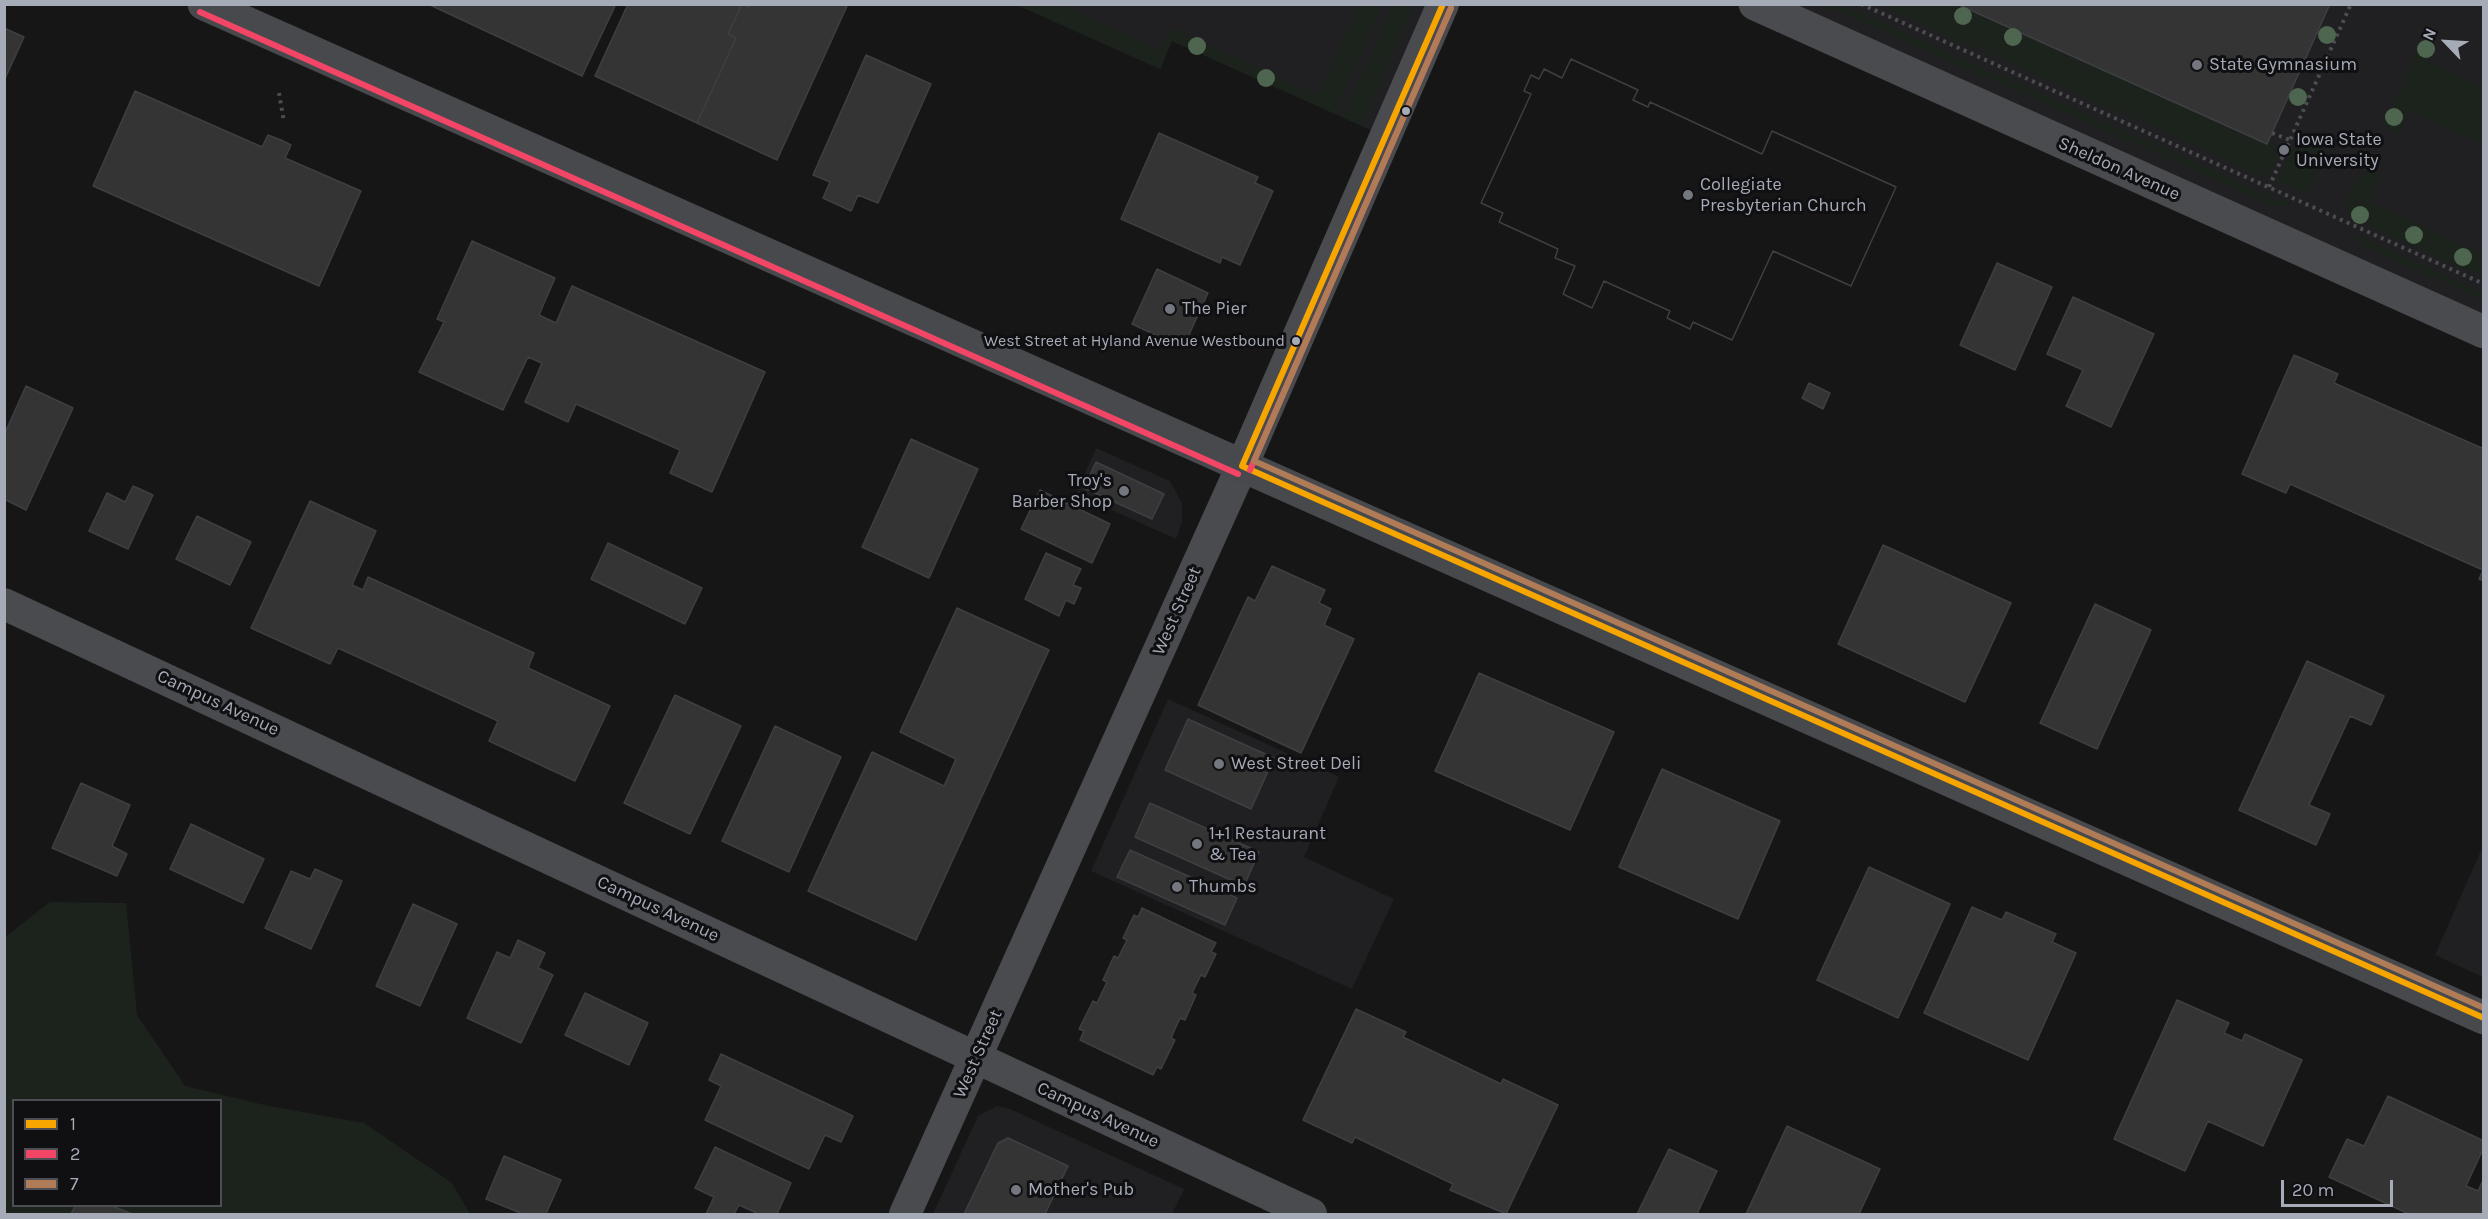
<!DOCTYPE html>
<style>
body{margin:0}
#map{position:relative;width:2488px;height:1219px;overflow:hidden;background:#161616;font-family:Karla,sans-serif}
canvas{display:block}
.frame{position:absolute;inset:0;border:6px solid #a6abb8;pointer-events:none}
.legend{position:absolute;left:12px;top:1099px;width:210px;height:108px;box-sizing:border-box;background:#101012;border:2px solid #4c4e54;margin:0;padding:8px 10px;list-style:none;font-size:18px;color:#a6abb8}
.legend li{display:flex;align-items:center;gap:12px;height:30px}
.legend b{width:30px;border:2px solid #4c4e54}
.north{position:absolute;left:2416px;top:12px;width:60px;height:60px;-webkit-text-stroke:4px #101012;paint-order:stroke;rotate:295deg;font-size:16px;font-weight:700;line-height:24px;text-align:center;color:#a6abb8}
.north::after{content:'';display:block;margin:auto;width:21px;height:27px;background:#a6abb8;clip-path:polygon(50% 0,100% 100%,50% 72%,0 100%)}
.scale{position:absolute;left:2281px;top:1180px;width:112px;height:27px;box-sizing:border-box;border:3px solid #a6abb8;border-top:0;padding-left:8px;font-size:18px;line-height:21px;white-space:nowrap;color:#a6abb8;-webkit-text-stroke:4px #101012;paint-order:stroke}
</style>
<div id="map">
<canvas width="2488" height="1219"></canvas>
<div class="frame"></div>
<ul class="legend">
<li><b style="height:8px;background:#f7a600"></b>1</li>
<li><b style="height:8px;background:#f34667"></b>2</li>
<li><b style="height:8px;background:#b07c57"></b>7</li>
</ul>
<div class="north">N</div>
<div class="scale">20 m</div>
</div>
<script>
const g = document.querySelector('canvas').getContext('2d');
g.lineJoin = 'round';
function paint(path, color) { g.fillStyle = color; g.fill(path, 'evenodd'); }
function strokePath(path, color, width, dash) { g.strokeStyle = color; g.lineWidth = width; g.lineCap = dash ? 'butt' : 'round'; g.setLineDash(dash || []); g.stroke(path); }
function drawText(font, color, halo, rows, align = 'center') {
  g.font = font + ' Karla,sans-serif'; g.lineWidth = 6; g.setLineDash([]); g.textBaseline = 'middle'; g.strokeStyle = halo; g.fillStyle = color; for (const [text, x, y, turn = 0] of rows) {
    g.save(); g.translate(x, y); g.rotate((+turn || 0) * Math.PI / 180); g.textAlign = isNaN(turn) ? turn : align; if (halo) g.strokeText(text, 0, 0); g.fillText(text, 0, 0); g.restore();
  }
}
const built = new Path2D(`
 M1017,5H1443L1386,137L1172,41L1160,69Z
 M1761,5H2483V332Z
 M1096,448L1170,481L1182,503V522L1176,539L1076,494Z
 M1168,699L1339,777L1304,857L1394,899L1352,989L1091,871Z
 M2483,846V977L2435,955Z
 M997,1106L1010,1109L1184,1189L1172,1214H933L978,1116Z`);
const green = new Path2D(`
 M1017,5H1062L1161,50L1171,28L1318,95L1359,5H1382L1335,114L1172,41L1160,69Z
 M1393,5H1414L1362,126L1343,118Z
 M1823,5H1842L2290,204L2281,207L2269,204Z
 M1879,5H1957L2267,144L2269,141L2282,148L2267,178Z
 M2429,28L2438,30L2425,60L2483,87V145L2410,111L2399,134L2385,125L2425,33Z
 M2299,134L2324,146L2326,150L2308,196L2277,182Z
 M2371,170L2380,175L2369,201L2483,254V277L2348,217C2344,203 2355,173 2371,170Z
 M2350,232L2483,292V300L2361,245Z
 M50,902L126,903L137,1015L185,1086L269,1106L364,1123L452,1183L470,1214H5V937ZM14,1100H220V1206H14Z`);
const building = new Path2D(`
 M428,4H616L582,76Z
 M628,4H742L728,34L736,38L697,123L595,76Z
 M742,4L749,7L750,4H848L777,160L697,123L736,38L728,34Z
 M1957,4H2330L2267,144Z
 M4,28L24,37L4,81Z
 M866,55L931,84L878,203L858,195L851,211L823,198L830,182L813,175Z
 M1571,59L1638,90L1633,100L1648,107L1650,102L1762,154L1772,131L1896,187L1851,286L1773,251L1732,340L1693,322L1690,329L1667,318L1670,311L1604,281L1592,308L1563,294L1575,266L1555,258L1558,249L1499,222L1503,213L1481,203L1531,94L1524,91L1531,75L1539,79L1544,69L1562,78Z
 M1571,59L1638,90L1633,100L1648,107L1650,102L1762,154L1772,131L1896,187L1851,286L1773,251L1732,340L1693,322L1690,329L1667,318L1670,311L1604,281L1592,308L1563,294L1575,266L1555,258L1558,249L1499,222L1503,213L1481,203L1531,94L1524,91L1531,75L1539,79L1544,69L1562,78Z
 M135,91L262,147L268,135L281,140L291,145L285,158L361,191L319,286L93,186Z
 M1159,133L1258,177L1255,183L1273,191L1240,265L1222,257L1220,263L1121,219Z
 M472,241L555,278L539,315L556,323L572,286L765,372L712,492L670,473L680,450L576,404L568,422L525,402L542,363L528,357L503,410L419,372L444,322L437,319Z
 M1997,263L2052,287L2015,370L1960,345Z
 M1157,269L1208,293L1183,348L1132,324Z
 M2073,297L2154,334L2111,427L2066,406L2083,370L2047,354Z
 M2294,355L2338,374L2334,383L2484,449V581L2479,579L2483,570L2290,484L2286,493L2242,474Z
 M1809,383L1830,393L1823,409L1802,398Z
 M26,386L73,408L26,510L4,499V435Z
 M911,439L978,469L929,578L862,547Z
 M1096,462L1164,494L1152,519L1084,488Z
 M133,486L153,495L128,549L89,531L107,493L125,502Z
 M1040,490L1110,524L1092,563L1021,529Z
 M310,501L376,531L352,585L363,590L368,577L534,653L528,668L610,706L575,781L489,741L498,721L338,648L330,664L251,628Z
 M197,516L251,542L230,585L176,559Z
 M608,543L702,588L685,624L591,579Z
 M1883,545L2011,603L1965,702L1838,644Z
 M1046,553L1081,569L1073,585L1081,588L1074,604L1066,600L1059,616L1025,599Z
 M1272,566L1325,590L1319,603L1331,609L1324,625L1354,639L1301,753L1198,705L1248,597L1255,601Z
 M2095,604L2151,630L2097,749L2040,723Z
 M957,608L1049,650L916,940L808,891L872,752L944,786L956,759L900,732Z
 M2307,661L2384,696L2371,725L2350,716L2309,805L2330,814L2316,845L2239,810Z
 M1479,673L1614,732L1570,830L1435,771Z
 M675,695L741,726L690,834L624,803Z
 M1188,719L1274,758L1251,809L1165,770Z
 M775,726L841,757L789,872L722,841Z
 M1662,769L1780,821L1738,919L1619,867Z
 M81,783L130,805L112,846L127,854L117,876L52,848Z
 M1150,803L1259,852L1244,886L1135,837Z
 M191,824L264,859L243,903L170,869Z
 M1130,850L1237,898L1225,925L1117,877Z
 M1869,867L1950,904L1898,1018L1817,980Z
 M315,869L342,881L311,949L265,928L291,871L310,879Z
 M413,904L457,924L420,1006L376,986Z
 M1972,907L2002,920L2006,912L2056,934L2052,942L2076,953L2028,1060L1924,1013Z
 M1142,908L1216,943L1211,952L1216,954L1205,977L1201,975L1192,993L1196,995L1185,1020L1180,1018L1171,1038L1175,1040L1161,1069L1157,1067L1153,1075L1080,1040L1084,1031L1079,1029L1093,1001L1097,1003L1107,982L1103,980L1114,956L1118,958L1127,940L1123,938L1134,915L1138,917Z
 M518,940L545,953L538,968L553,975L521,1043L467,1018L497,952L510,958Z
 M585,993L648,1023L629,1065L565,1035Z
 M2177,1000L2229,1023L2224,1033L2242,1041L2245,1034L2302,1060L2263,1146L2208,1121L2185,1171L2114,1139Z
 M1356,1009L1406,1032L1403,1037L1501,1084L1503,1079L1558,1105L1506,1214L1450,1190L1453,1184L1355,1137L1352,1143L1303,1120Z
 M721,1054L853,1116L841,1142L825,1135L809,1169L705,1120L721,1086L709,1080Z
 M2388,1096L2484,1141V1147L2466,1186L2478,1191L2484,1178V1214H2409L2329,1177L2347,1139L2364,1146Z
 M1787,1126L1880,1169L1859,1214H1746Z
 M1008,1138L1068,1166L1045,1214H964L998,1143Z
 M715,1147L791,1183L777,1214H759L739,1205L734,1214H706L714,1197L695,1188Z
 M1669,1149L1717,1171L1697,1214H1637Z
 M504,1156L561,1180L546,1214H523L486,1199Z
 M75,1206H112L132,1214H71Z`);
const path = new Path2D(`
 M1861,4L2484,284
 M279,93L284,122
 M2272,133L2290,140
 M2269,187L2351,4`);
const minor = new Path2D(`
 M4,604L1311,1214
 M905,1214L1242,466L1443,4`);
const tertiary = new Path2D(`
 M1755,4L2484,332`);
const secondary = new Path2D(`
 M204,4L2484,1018`);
const bus1 = new Path2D(`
 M1242,466L2484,1018
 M1242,466L1443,4`);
const bus2 = new Path2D(`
 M200,12L1238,474
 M1250,470L1451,8`);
const bus3 = new Path2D(`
 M1451,8L1254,461L2484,1008`);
const trees = [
 [1963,16],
 [2327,35],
 [2013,37],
 [1197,46],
 [2426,49],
 [1266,78],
 [2298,97],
 [2394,117],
 [2360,215],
 [2414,235],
 [2463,257]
];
const markers = [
 [2197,65,6,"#74777f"],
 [1406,111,5,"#a6abb8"],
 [2284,150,6,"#74777f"],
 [1688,195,6,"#74777f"],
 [1170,309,6,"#74777f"],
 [1296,341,5,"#a6abb8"],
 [1124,491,6,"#74777f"],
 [1219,764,6,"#74777f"],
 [1197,844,6,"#74777f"],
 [1177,887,6,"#74777f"],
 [1016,1190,6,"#74777f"]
];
const busNames = [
 ["West Street at Hyland Avenue Westbound",1285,341]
];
const poiNames = [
 ["State Gymnasium",2209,65],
 ["Iowa State",2296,140],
 ["University",2296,161],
 ["Collegiate",1700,185],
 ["Presbyterian Church",1700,206],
 ["The Pier",1182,309],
 ["Troy's",1112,481,"right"],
 ["Barber Shop",1112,502,"right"],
 ["West Street Deli",1231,764],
 ["1+1 Restaurant",1209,834],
 ["& Tea",1209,855],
 ["Thumbs",1189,887],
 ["Mother's Pub",1028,1190]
];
const streetNames = [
 ["Sheldon Avenue",2119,169,24],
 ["West Street",1177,611,-66],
 ["Campus Avenue",218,703,25],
 ["Campus Avenue",658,909,25],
 ["West Street",978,1054,-66],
 ["Campus Avenue",1098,1115,25]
];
paint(built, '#202022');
paint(green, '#1c231d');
paint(building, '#343435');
strokePath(building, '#3e3f42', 1.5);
strokePath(path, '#4c4d51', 4, [3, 4.5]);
strokePath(minor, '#4a4b4f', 32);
strokePath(tertiary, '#4a4b4f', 33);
strokePath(secondary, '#48494d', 33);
strokePath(bus1, '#f7a600', 6);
strokePath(bus2, '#f34667', 6);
strokePath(bus3, '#b07c57', 6);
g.fillStyle = '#4e654f';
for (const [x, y] of trees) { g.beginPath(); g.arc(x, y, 9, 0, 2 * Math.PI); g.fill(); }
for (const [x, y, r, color] of markers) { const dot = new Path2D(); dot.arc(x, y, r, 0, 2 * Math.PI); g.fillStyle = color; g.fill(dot); strokePath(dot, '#101012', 2); }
drawText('16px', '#a6abb8', '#101012', busNames, 'right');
drawText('18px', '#a6abb8', '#101012', poiNames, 'left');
drawText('18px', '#a6abb8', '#101012', streetNames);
</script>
